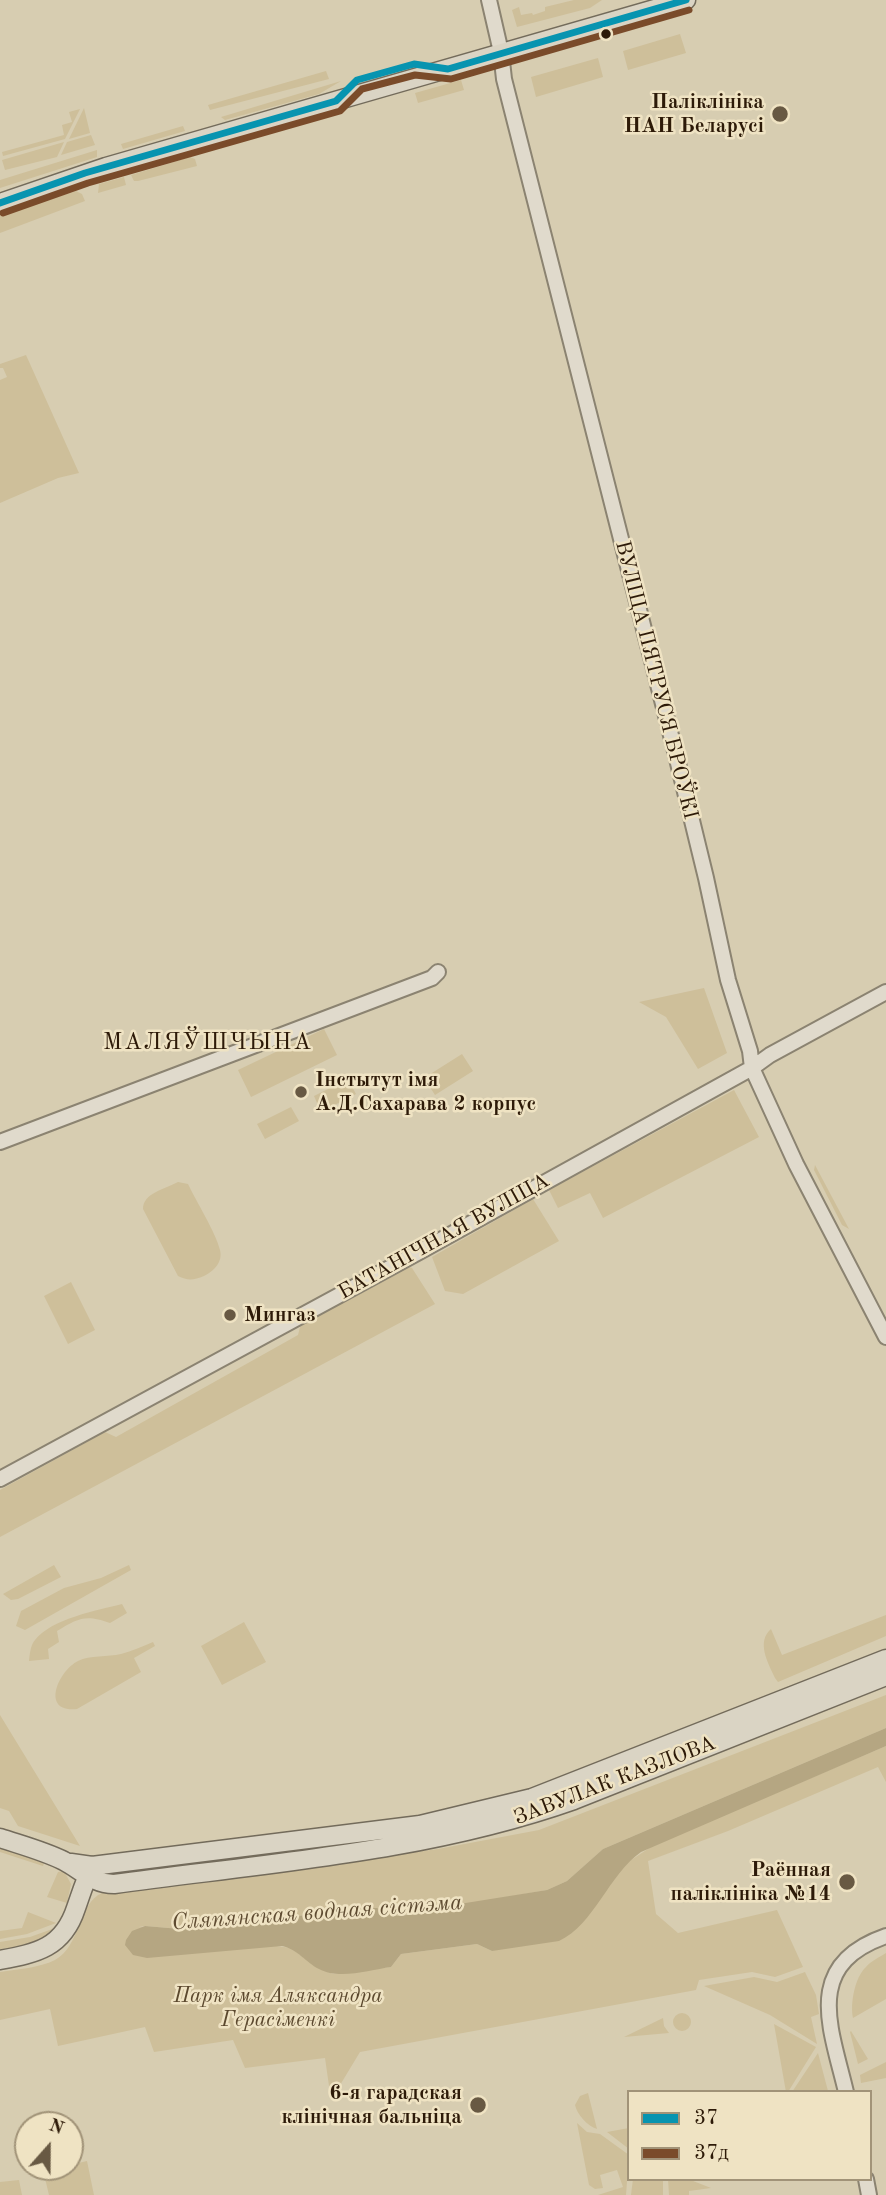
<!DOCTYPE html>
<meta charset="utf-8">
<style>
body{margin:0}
#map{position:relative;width:886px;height:2195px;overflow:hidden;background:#d7cdb1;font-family:"Old Standard TT",serif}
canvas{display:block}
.legend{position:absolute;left:627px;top:2090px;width:245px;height:91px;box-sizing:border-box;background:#efe3c3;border:2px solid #a19378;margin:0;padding:9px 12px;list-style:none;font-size:21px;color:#2d1a08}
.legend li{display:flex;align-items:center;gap:14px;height:35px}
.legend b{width:35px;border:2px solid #a19378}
.north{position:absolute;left:14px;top:2111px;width:70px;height:70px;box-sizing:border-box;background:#efe3c3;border:2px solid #a19378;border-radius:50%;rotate:21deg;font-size:19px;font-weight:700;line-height:28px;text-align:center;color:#2d1a08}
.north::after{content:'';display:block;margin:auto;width:24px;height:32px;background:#685943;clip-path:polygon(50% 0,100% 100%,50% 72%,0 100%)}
</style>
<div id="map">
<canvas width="886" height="2195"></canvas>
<ul class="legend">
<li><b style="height:9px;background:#0794b0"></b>37</li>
<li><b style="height:9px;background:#7a4b2a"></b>37д</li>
</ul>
<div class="north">N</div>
</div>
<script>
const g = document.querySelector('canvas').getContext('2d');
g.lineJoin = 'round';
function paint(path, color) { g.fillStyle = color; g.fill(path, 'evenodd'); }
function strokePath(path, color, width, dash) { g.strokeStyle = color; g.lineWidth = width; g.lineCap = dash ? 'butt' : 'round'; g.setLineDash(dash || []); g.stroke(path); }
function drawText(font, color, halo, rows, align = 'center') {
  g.font = font + ' "Old Standard TT",serif'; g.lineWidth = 5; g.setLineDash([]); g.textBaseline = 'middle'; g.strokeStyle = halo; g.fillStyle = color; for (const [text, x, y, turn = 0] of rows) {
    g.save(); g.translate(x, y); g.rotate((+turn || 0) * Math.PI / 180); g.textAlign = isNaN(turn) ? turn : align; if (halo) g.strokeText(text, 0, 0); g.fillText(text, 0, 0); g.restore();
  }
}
const green = new Path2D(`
 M574,0H602L590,8L517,27L512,10L519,7L521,15L532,13L533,15L545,11V7Z
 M680,34L686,53L628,70L623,51Z
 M598,58L603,77L536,97L531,77Z
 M326,71L329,79L210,110L208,105Z
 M461,80L464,90L418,103L415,93Z
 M341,81L319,94L225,120L221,117Z
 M84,108L90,133L69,139Z
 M80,109L65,139L3,156L2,152L64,135L62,125L72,122L69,112Z
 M183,126L185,131L123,149L121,144Z
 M91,135L95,145L61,155L67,142Z
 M64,142L57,157L5,170L2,160Z
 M97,150V157L0,188V180Z
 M190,157L195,159L197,166L138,181H134L131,175Z
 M124,177L126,185L98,193L99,184Z
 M76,191L82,194L85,201L0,233V215Z
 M26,355L79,473L58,478L0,503V380L7,377L3,368H0V364Z
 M704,988L727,1053L698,1069L666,1017L639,1002Z
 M324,1029L337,1055L251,1097L238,1070Z
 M462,1054L473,1071L435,1095L424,1078Z
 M348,1079L356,1094L321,1112L314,1096Z
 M734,1090L759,1137L603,1218L590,1193L558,1208L549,1190Z
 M291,1107L299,1121L265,1139L257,1124Z
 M815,1165L849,1229L842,1225L814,1170Z
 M178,1182L188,1184C196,1201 216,1233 220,1250C223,1262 214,1271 204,1276C194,1280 188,1281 178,1276L143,1209C143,1193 165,1189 178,1182Z
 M533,1199L559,1241L463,1294L445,1291L432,1257Z
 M409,1267L412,1268L435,1304L0,1537V1490L105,1432L116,1437L298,1335L301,1323Z
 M71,1282L95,1330L68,1344L44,1296Z
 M54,1565L61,1577L18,1599L11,1600L3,1594Z
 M129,1565L131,1570L25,1630L16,1626L21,1611L64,1588L101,1578Z
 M122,1604L127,1613L110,1623C86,1614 78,1618 57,1631L59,1642L48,1649L49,1659L29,1661C30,1654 30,1646 35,1640C51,1619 98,1610 122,1604Z
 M886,1615V1636L778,1682L775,1678C768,1663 756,1642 771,1629L782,1655Z
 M244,1622L266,1662L222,1685L201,1646Z
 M153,1642L155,1646L134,1658L141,1672L77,1709C40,1713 58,1671 78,1661C90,1655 108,1657 121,1654C132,1651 143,1646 153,1642Z
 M886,1695V1728L603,1849L567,1881L547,1890L398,1916L377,1908H359L192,1930L145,1926L139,1927L291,1948L312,1964L333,1974L391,1967L401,1954L477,1944L492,1951L654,1845L886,1746V1782L878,1767L728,1831L648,1861L656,1914L678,1933L777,1910L803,1967L775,1977L752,1972L699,1980L696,1990L360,2052L331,2100L325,2058L245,2068L233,2040L154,2052L145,2027L58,2046L50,2009L0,2020V1972C18,1969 39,1968 55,1960C81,1946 78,1903 102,1893L438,1849L539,1830Z
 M0,1715L80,1846L18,1826L9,1811L0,1808Z
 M426,1832L423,1835L130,1874L129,1870Z
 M0,1845L45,1860L43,1866L0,1852Z
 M64,1871L71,1884L67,1903L47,1897L58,1872Z
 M28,1912L56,1923L27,1934L0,1939V1931L22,1928Z
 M58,1927C41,1946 24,1946 0,1949V1942L30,1937Z
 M886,1953V1999L853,2018C850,2003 855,1977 866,1967C871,1961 880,1957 886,1953Z
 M805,1972L816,1995L819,2014L811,2017L817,2044L770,2015L704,1986L754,1977L777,1982Z
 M673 2022a9 9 0 1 1 18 0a9 9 0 1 1-18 0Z
 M663,2018L664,2026L669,2033L624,2037Z
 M774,2024L816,2047L788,2092H786Z
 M851,2031L868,2059L858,2064L850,2032Z
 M818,2053L828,2091L792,2092Z
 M886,2062V2078L861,2083L860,2075Z
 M588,2093L597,2129C587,2126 577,2114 575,2105L580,2096Z
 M577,2123L587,2132L600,2134L629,2155L626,2195H598L623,2187L617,2170L600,2175L603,2188L595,2189L589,2185Z
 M629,2128V2149L607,2132Z
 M87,2161L94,2195H49L43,2170L70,2167V2165Z
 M633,2179H663V2195H631Z
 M668,2179H688L711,2188L689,2191V2195H669Z
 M19,2180L22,2195H0V2182Z`);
const water = new Path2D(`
 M886,1728V1746L641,1852C609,1874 594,1925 559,1941L492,1951L477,1944L401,1954L391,1967C370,1970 339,1980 319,1969C305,1962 299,1950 282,1946L147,1958L133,1955L125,1945L126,1940L132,1931L145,1926L192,1930L359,1908H377L398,1916L425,1913L428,1909L547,1890L567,1881L603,1849Z`);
const minor = new Path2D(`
 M489,0L501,52L504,79L677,759L706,878L728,980L750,1051L752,1068L796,1164L886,1337
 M0,1142L432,978L438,972
 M0,1479L419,1252L752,1068L770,1055L886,992
 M846,2092C831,2028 802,1965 886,1936
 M866,2179L869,2195`);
const major = new Path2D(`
 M0,203L106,167L686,0
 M0,1838C21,1845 44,1851 64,1861C81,1870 93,1884 114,1884C268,1863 427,1852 574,1800L886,1676
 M71,1863L92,1866L420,1825L532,1798L886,1659
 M0,1960C37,1953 63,1948 76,1908C81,1894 85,1880 92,1867`);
const bus1 = new Path2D(`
 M0,203L85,173L336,101L357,80L414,64L448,69L686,0`);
const bus2 = new Path2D(`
 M3,213L88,183L340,111L362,89L415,75L451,79L689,10`);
const markers = [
 [606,34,6,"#2d1a08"],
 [780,114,9,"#685943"],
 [301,1092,7,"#685943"],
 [230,1315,7,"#685943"],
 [847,1882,9,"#685943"],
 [478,2105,9,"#685943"]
];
const poiNames = [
 ["Паліклініка",764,102],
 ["НАН Беларусі",764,126],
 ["Інстытут імя",315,1080,"left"],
 ["А.Д.Сахарава 2 корпус",315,1104,"left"],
 ["Мингаз",244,1315,"left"],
 ["Раённая",831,1870],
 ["паліклініка №14",831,1894],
 ["6-я гарадская",462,2093],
 ["клінічная бальніца",462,2117]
];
const streetNames = [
 ["ВУЛІЦА ПЯТРУСЯ БРОЎКІ",656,680,76],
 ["БАТАНІЧНАЯ ВУЛІЦА",444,1237,-29],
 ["ЗАВУЛАК КАЗЛОВА",615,1781,-21]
];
const parkNames = [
 ["Парк імя Аляксандра",278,1996],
 ["Герасіменкі",278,2020]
];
const neighbourhoodNames = [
 ["МАЛЯЎШЧЫНА",208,1043]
];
const waterNames = [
 ["Сляпянская водная сістэма",317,1913,-4]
];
paint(green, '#cebf9a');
paint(water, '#b5a682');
strokePath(minor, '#8b8371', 18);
strokePath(major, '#736b5b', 21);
strokePath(minor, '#e0dacc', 14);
strokePath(major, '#dad4c4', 18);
strokePath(bus1, '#0794b0', 7);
strokePath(bus2, '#7a4b2a', 7);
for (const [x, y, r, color] of markers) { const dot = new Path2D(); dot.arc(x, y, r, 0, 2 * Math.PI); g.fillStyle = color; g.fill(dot); strokePath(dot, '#efe3c3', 2.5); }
drawText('bold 21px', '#2d1a08', '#efe3c3', poiNames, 'right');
drawText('21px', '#2d1a08', '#efe3c3', streetNames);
drawText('italic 21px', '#5b482e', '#efe3c3', parkNames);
g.letterSpacing = '2px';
drawText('23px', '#2d1a08', '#efe3c3', neighbourhoodNames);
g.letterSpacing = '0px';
drawText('italic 23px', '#5e4b31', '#efe3c3', waterNames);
</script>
